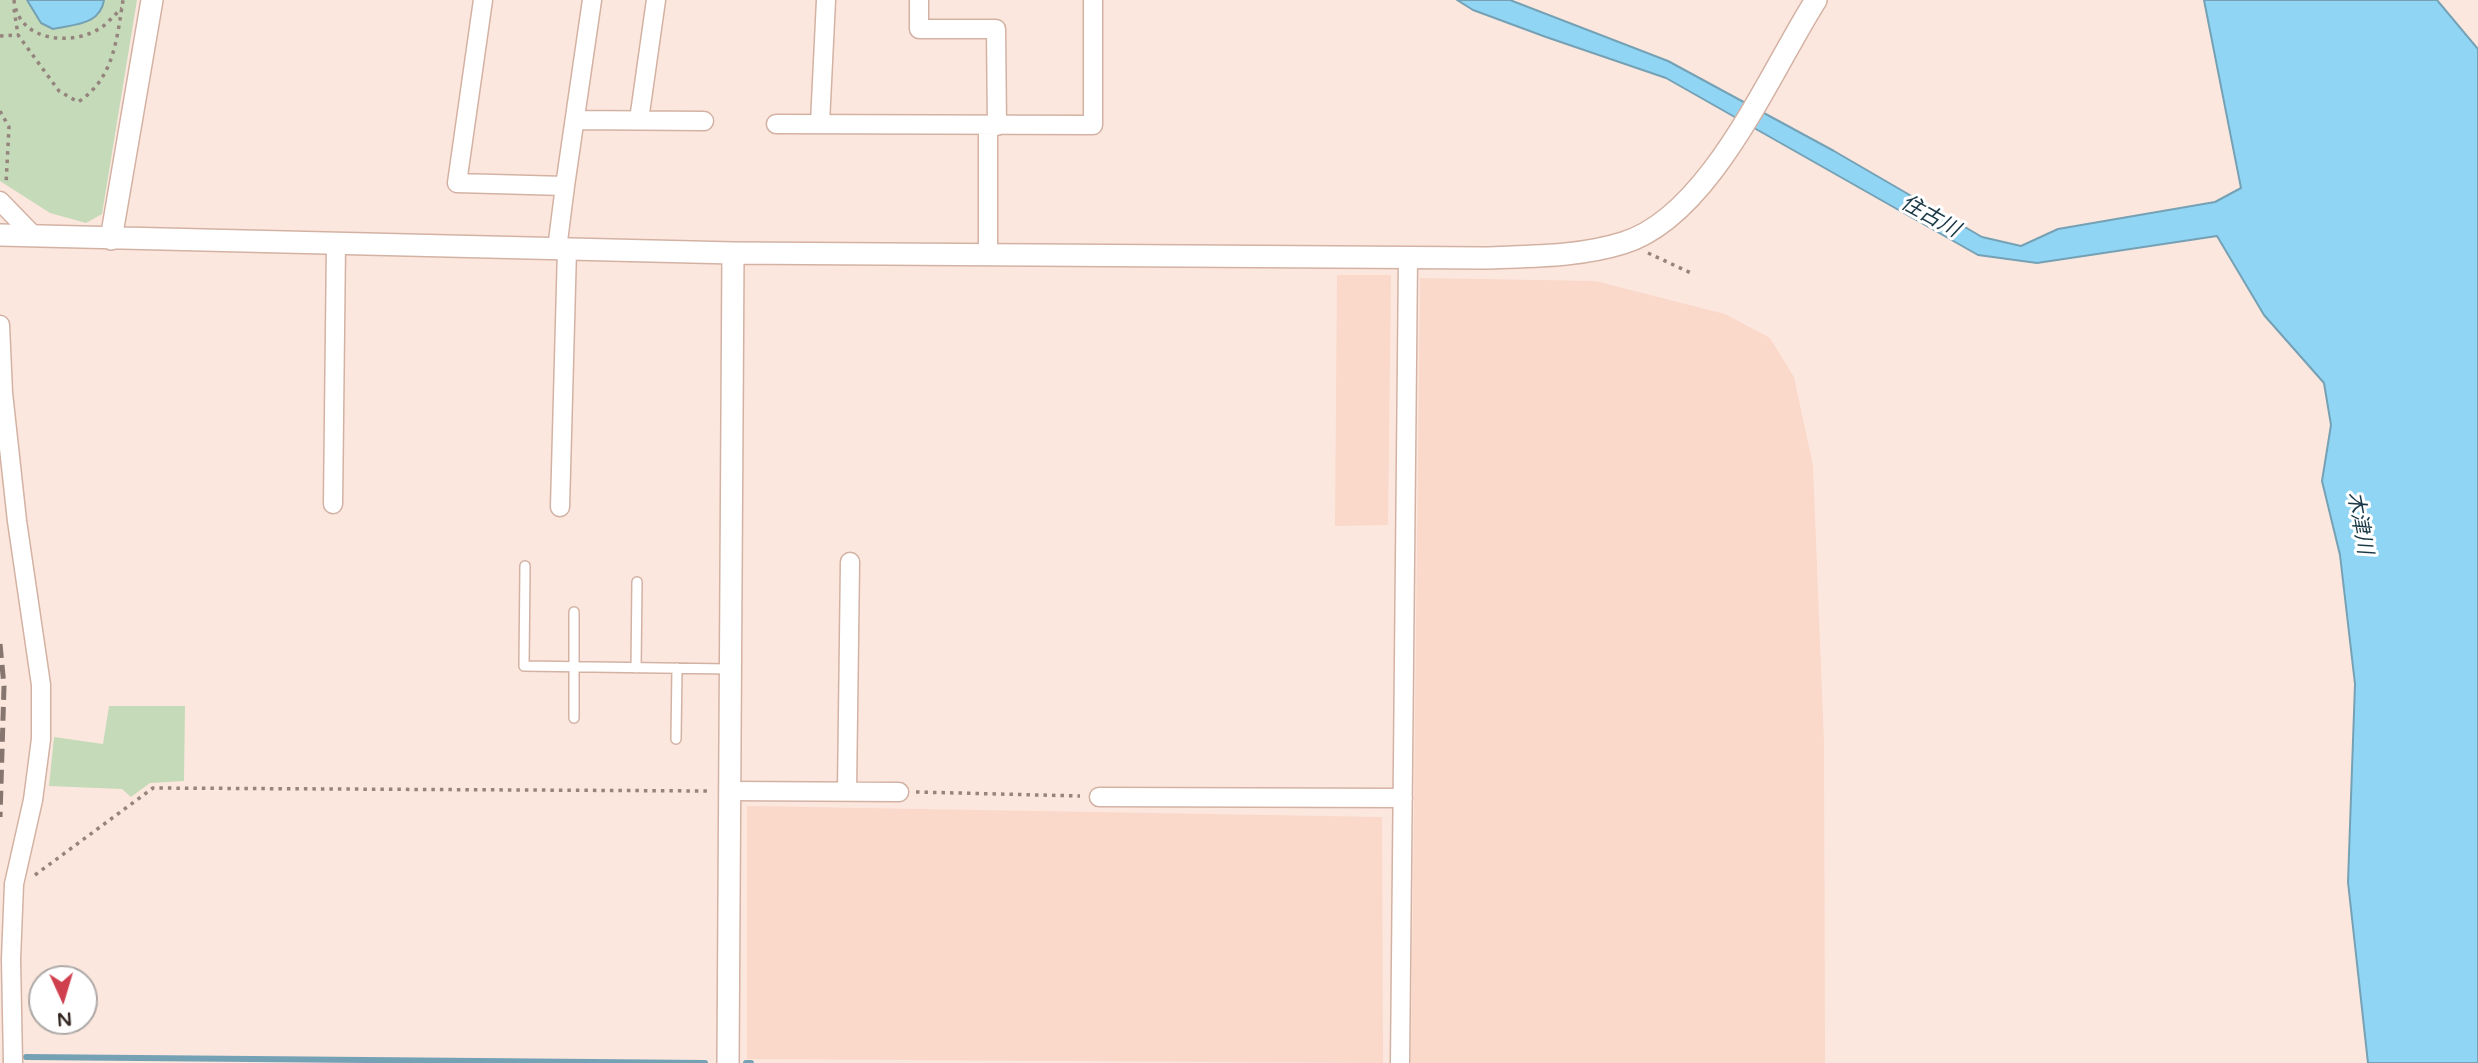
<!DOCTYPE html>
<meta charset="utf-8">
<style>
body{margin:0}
#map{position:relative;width:2478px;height:1063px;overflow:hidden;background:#fce7de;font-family:"Varela Round",sans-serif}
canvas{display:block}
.north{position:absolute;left:28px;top:965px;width:70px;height:70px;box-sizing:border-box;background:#fff;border:2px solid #aea9a7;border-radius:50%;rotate:176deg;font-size:19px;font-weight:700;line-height:28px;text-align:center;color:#352822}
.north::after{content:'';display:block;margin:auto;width:24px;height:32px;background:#cf3f4e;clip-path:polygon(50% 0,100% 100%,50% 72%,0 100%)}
</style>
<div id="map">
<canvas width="2478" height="1063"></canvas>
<div class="north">N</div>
</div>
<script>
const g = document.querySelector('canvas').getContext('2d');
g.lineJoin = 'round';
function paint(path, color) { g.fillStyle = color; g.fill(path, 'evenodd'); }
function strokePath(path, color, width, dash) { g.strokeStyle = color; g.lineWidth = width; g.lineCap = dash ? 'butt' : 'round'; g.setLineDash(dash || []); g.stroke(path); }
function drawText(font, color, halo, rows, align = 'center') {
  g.font = font + ' "Varela Round","Noto Sans JP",sans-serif'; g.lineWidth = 6; g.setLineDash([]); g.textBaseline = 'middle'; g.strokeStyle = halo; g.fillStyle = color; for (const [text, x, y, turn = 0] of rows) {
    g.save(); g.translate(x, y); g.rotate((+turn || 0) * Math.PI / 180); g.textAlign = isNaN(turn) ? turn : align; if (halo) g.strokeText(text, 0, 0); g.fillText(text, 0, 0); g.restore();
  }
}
const built = new Path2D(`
 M1337,275H1391L1388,525L1335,526Z
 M1420,278L1595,281L1725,314L1770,338L1794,377L1813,466L1824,743L1825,1063H1411Z
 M747,806L1382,817L1383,1063L747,1059Z`);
const green = new Path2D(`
 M0,0H137L102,214L86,223L50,213L0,181Z
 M109,706H185L184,781L150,783L131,797L122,789L49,786L54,737L103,744Z`);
const water = new Path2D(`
 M27,0H104C100,25 75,24 53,29L41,23Z
 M1457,0H1510L1668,61L1834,151L1982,237L2021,246L2058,229L2215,202L2241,188L2204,0H2437L2478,49V1063H2368L2348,882L2355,684L2340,555L2322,481L2331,425L2324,383L2264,315L2217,236L2037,263L1978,255L1666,78L1546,37L1473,10Z`);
const stream = new Path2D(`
 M26,1057L705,1063
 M746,1063H751`);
const path = new Path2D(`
 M14,0C18,42 73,47 102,27C109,22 115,14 122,8
 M14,9L18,35
 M0,36L18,35L59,91L78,102C114,79 117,38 123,0
 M0,111L9,127L6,184
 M1648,253L1691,273
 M916,792L1080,796
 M35,875L153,788L709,791`);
const service = new Path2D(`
 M525,566L524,666L730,669
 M636,668L637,582
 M574,718V612
 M676,739L677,668`);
const minor = new Path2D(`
 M483,0L457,183L565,186L592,0
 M919,0V29H996L997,126
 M575,120L704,121
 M639,120L656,0
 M820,123L826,0
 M776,124L1093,125V0
 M0,201L32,234
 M557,249L565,186
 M988,253V125
 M0,325L3,393L17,521L41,685V739L33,800L14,884L11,959L13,1063
 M333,504L336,244
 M560,507L567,249
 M729,791L899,792
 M847,791L850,562
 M1099,797L1403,798
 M1400,1063L1408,258`);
const tertiary = new Path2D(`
 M0,235L733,253L1485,258C1531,256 1578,257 1623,243C1710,217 1770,72 1816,0
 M111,239L152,0
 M728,1063L733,253`);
const rail = new Path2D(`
 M0,644L4,686L0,817`);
const waterNames = [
 ["住古川",1930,217,29],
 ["木津川",2359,523,80]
];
paint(built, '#fad8ca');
paint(green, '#c5dab8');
paint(water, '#91d5f4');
strokePath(water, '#75a1b5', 2);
strokePath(stream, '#75a1b5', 6);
strokePath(service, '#d3b2a4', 12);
strokePath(minor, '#d3b2a4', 21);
strokePath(tertiary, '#d3b2a4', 24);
strokePath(path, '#95847d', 3.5, [3.5, 5]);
strokePath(service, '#fff', 9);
strokePath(minor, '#fff', 18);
strokePath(tertiary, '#fff', 21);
strokePath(rail, '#86766f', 5, [14, 7]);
drawText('italic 21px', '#193846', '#fff', waterNames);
</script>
